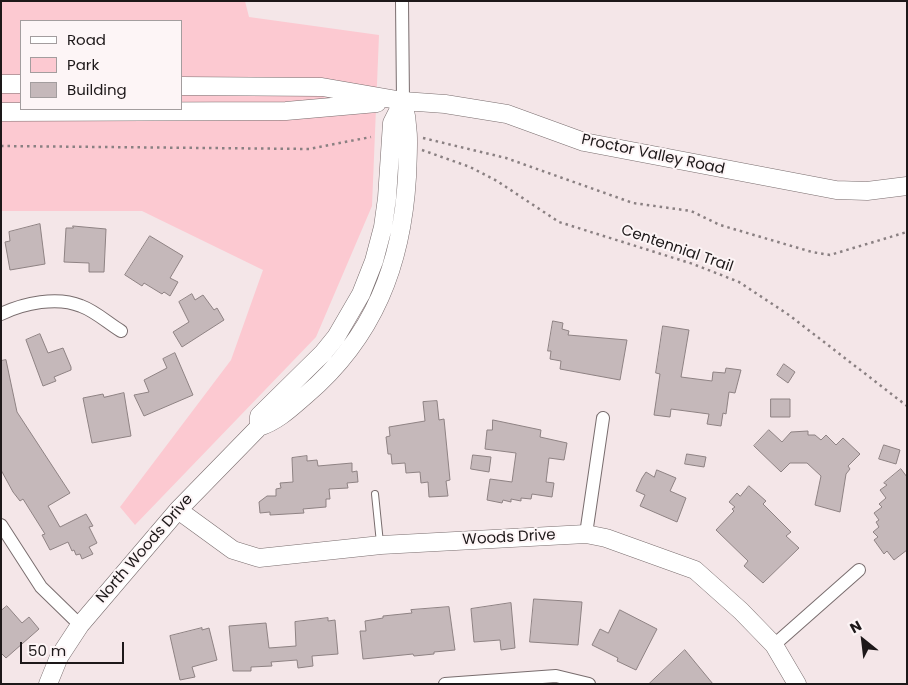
<!DOCTYPE html>
<style>
body{margin:0}
#map{position:relative;width:908px;height:685px;overflow:hidden;background:#f4e6e8;font-family:Poppins,sans-serif}
canvas{display:block}
.frame{position:absolute;inset:0;border:2px solid #1d1819;pointer-events:none}
.legend{position:absolute;left:20px;top:20px;width:162px;height:90px;box-sizing:border-box;background:#fdf5f6;border:1px solid #a39d9e;margin:0;padding:6px 9px;list-style:none;font-size:15px;color:#1d1819}
.legend li{display:flex;align-items:center;gap:10px;height:25px}
.legend b{width:25px;border:1px solid #a39d9e}
.north{position:absolute;left:838px;top:615px;width:50px;height:50px;-webkit-text-stroke:4px #fdf5f6;paint-order:stroke;rotate:331deg;font-size:14px;font-weight:700;line-height:20px;text-align:center;color:#1d1819}
.north::after{content:'';display:block;margin:auto;width:18px;height:22px;background:#1d1819;clip-path:polygon(50% 0,100% 100%,50% 72%,0 100%)}
.scale{position:absolute;left:20px;top:642px;width:104px;height:22px;box-sizing:border-box;border:2px solid #1d1819;border-top:0;padding-left:6px;font-size:15px;line-height:18px;white-space:nowrap;color:#1d1819;-webkit-text-stroke:4px #fdf5f6;paint-order:stroke}
</style>
<div id="map">
<canvas width="908" height="685"></canvas>
<div class="frame"></div>
<ul class="legend">
<li><b style="height:6px;background:#fff"></b>Road</li>
<li><b style="height:14px;background:#fcc9d1"></b>Park</li>
<li><b style="height:14px;background:#c5b8ba"></b>Building</li>
</ul>
<div class="north">N</div>
<div class="scale">50 m</div>
</div>
<script>
const g = document.querySelector('canvas').getContext('2d');
g.lineJoin = 'round';
function paint(path, color) { g.fillStyle = color; g.fill(path, 'evenodd'); }
function strokePath(path, color, width, dash) { g.strokeStyle = color; g.lineWidth = width; g.lineCap = dash ? 'butt' : 'round'; g.setLineDash(dash || []); g.stroke(path); }
function drawText(font, color, halo, rows, align = 'center') {
  g.font = font + ' Poppins,sans-serif'; g.lineWidth = 4; g.setLineDash([]); g.textBaseline = 'middle'; g.strokeStyle = halo; g.fillStyle = color; for (const [text, x, y, turn = 0] of rows) {
    g.save(); g.translate(x, y); g.rotate((+turn || 0) * Math.PI / 180); g.textAlign = isNaN(turn) ? turn : align; if (halo) g.strokeText(text, 0, 0); g.fillText(text, 0, 0); g.restore();
  }
}
const green = new Path2D(`
 M1,1H245L249,17L379,35L372,206L316,337L135,525L120,507L231,360L263,270L142,211H1ZM21,21H181V109H21Z`);
const building = new Path2D(`
 M40,224L45,264L10,270L5,242L10,241L9,232Z
 M73,226L106,229L104,272H89V263L64,262L66,228H73Z
 M150,236L183,256L170,278L178,282L170,296L164,292L162,294L144,283L142,286L125,275Z
 M192,294L195,300L203,295L214,310L217,308L224,320L182,347L173,332L189,322L179,302Z
 M553,321L563,323L562,329L569,331L568,335L627,340L620,380L560,369L561,361L550,359L551,351H548Z
 M663,326L689,330L681,377L712,381L713,372L725,373L726,368L741,370L735,393L729,392L726,414L723,413L721,426L707,424L709,414L671,409L670,417L654,415L660,374L656,373Z
 M40,334L48,353L63,348L71,367V370L54,377L56,381L43,386L26,340Z
 M175,353L193,395L144,416L134,395L149,392L144,380L167,368L163,359Z
 M6,360L17,412L70,493L48,506L60,527L86,514L93,526L89,527L97,543L89,547L93,554L82,559L80,554L76,555L74,550L72,551L68,542L50,550L42,535L45,534L23,499L20,501L13,492L1,470V361Z
 M784,364L795,372L788,383L777,375Z
 M124,393L131,436L92,443L83,398L103,394L104,397Z
 M771,399H790V417H771Z
 M437,401L439,420L444,419L450,480L446,481L448,496L429,497L428,482L421,483L420,472L406,473L405,463L392,464L391,454H388L386,437L390,436L389,427L425,421L423,402Z
 M493,420L541,430L540,437L567,443L564,460L549,458L546,482L554,483L552,497L532,494L531,499L521,498V501L511,499V502L503,500L502,503L487,500L490,479L512,482L516,453L485,449L487,430H492Z
 M769,430L782,442L791,432L808,431V435H815L821,440L826,435L836,445L843,438L860,454L848,466L850,469L846,474L840,512L815,505L821,476L807,463H790L781,472L754,446Z
 M884,445L900,450L896,464L879,459Z
 M687,454L706,457L704,467L685,464Z
 M473,455L491,457L489,472L471,469Z
 M307,456V461L317,460L318,466L352,463V472L357,471L358,482L347,483L348,488L329,489L330,499H326V507L303,509L304,513L270,515V512L260,513L259,502L267,496H276V489L281,488L280,483L293,482L292,458Z
 M901,469L907,477V550L894,560L887,551L884,554L874,540L878,537L873,532L879,527L876,522L879,520L874,513L882,507L879,504L886,498L880,490L887,485L884,483Z
 M657,470L676,478L670,491L686,498L677,522L640,506L645,495L636,491L642,478L646,472L654,477Z
 M749,486L766,501L763,504L791,532L786,536L799,548L763,583L744,566L748,561L716,530L734,511L732,509L735,507L729,502L737,493L740,496Z
 M534,599L582,602L578,645L530,642Z
 M511,603L515,648L501,650L500,640L474,642L471,609Z
 M7,606L22,623L29,617L39,629L6,658L1,653V611Z
 M449,607L455,650L434,652V654L414,656L413,654L363,659L360,631H366L365,621L383,618V616L412,613L411,610Z
 M620,610L657,629L636,670L617,661L618,658L592,645L600,629L608,633Z
 M328,618V621L335,620L338,654L312,656L313,666L298,668L297,660L271,662L272,666L251,667V671H233L229,626L266,623L269,648L296,646L295,622Z
 M202,628V630L209,628L217,660L192,667L195,677L180,680L170,636Z
 M685,650L713,684H649Z`);
const path = new Path2D(`
 M423,138L506,158L633,203L691,211L720,225L812,252L830,255L907,232
 M1,146L309,149L371,137
 M422,150L470,167L497,181L559,222L693,264L739,282L789,315L907,406`);
const lane = new Path2D(`
 M375,494L380,543`);
const street = new Path2D(`
 M402,1L403,101
 M1,314C24,303 57,296 81,306C95,311 108,323 121,331
 M1,525L41,587L80,625
 M586,534L603,418
 M774,645L859,570
 M445,684L556,676L589,684`);
const secondary = new Path2D(`
 M1,84H21
 M181,86L322,87L403,101L445,104L507,114L584,142L836,190L867,191L907,186
 M1,112L286,111L377,103
 M259,427V416L323,353L336,337L361,294L374,261L383,227L387,198L392,123L403,101
 M178,510L233,550L259,558L381,545L586,534L606,538L695,570L741,611L774,645L797,684
 M48,684L59,657L80,625L178,510L259,427C278,421 292,407 306,395C374,337 402,264 407,177C408,148 410,129 403,101`);
const streetNames = [
 ["Proctor Valley Road",653,155,12],
 ["Centennial Trail",677,249,19],
 ["Woods Drive",509,538,-3],
 ["North Woods Drive",145,549,-49]
];
paint(green, '#fcc9d1');
paint(building, '#c5b8ba');
strokePath(building, '#8e8283', 1);
strokePath(lane, '#796d6e', 8);
strokePath(street, '#796d6e', 14);
strokePath(secondary, '#796d6e', 19);
strokePath(path, '#8a8082', 2.5, [2.5, 4]);
strokePath(lane, '#fff', 6);
strokePath(street, '#fff', 12);
strokePath(secondary, '#fff', 18);
drawText('15px', '#1d1819', '#fdf5f6', streetNames);
</script>
